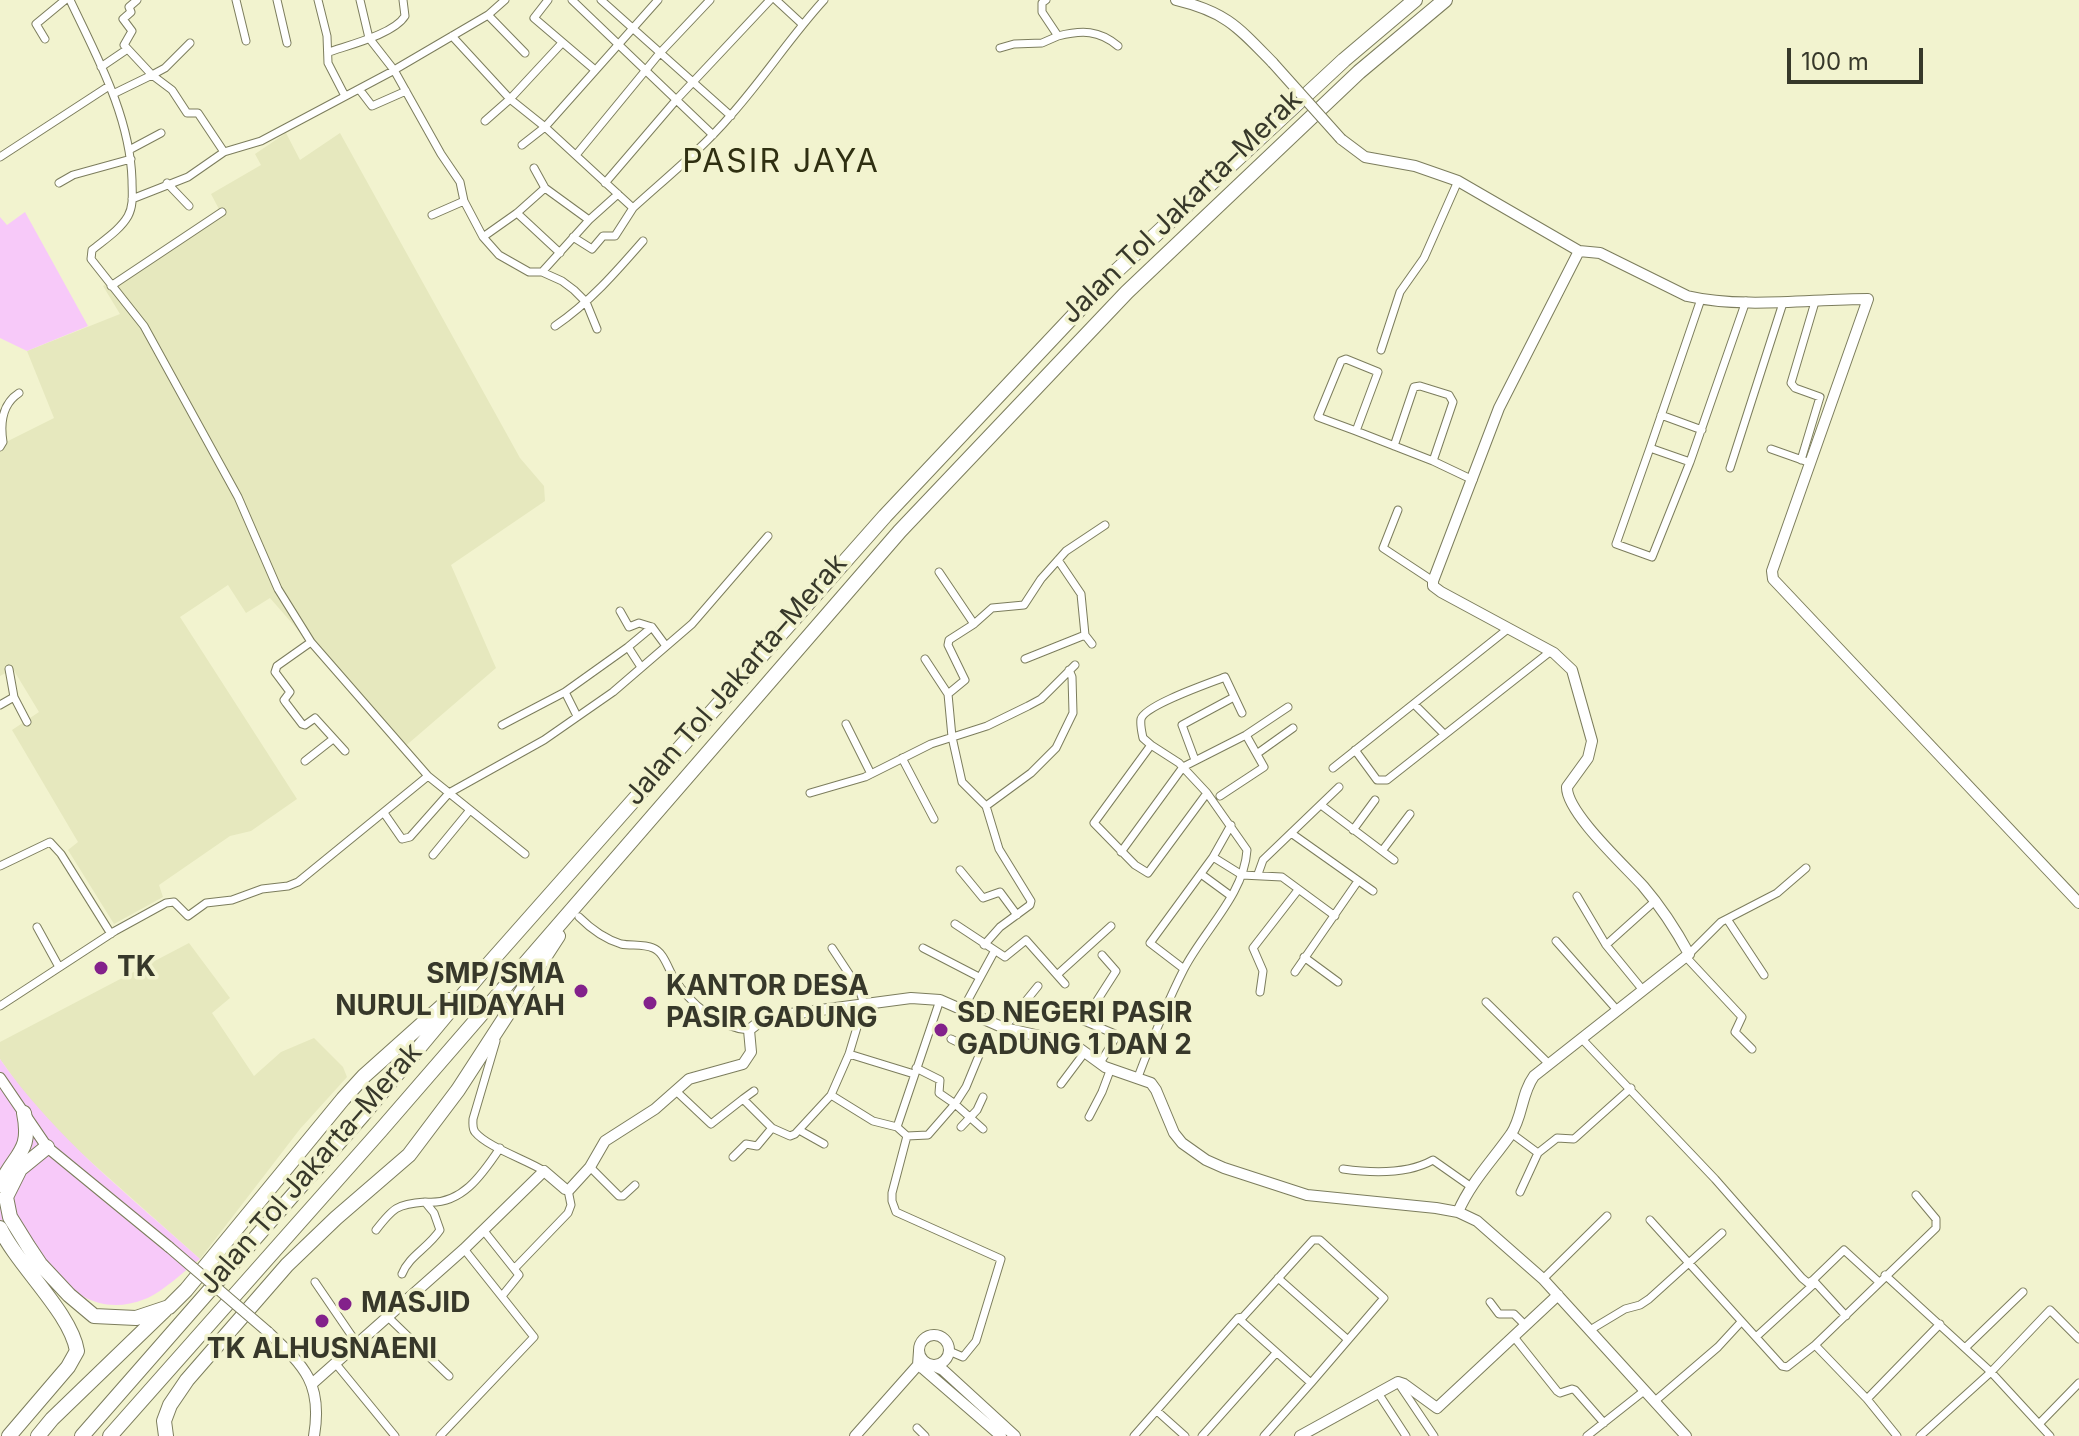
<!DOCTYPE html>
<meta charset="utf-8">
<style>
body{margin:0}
#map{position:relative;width:2079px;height:1436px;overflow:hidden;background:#f2f3cf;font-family:Inter,sans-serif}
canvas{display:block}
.scale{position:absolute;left:1787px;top:48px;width:136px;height:36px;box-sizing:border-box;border:4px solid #37382a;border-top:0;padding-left:10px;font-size:24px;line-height:28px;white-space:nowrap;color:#37382a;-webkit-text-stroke:6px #f2f3cf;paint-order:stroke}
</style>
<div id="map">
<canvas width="2079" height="1436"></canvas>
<div class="scale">100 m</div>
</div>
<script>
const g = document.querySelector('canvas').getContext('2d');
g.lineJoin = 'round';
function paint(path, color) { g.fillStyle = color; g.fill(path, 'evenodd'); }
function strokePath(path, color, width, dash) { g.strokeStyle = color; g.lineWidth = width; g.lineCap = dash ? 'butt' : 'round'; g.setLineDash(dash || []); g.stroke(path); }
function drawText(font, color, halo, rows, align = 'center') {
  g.font = font + ' Inter,sans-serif'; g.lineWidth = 7; g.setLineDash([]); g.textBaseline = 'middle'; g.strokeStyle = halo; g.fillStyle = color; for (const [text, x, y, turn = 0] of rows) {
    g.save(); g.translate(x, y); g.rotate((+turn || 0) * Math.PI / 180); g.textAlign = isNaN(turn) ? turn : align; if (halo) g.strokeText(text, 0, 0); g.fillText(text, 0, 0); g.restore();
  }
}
const built = new Path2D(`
 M286,133L300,160L340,133L520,458L544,486L545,501L451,565L496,668L402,749L270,598L246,613L228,585L180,617L297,799L251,831L230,836L159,885L163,897L114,924L68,850L78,842L12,730L39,712L13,669L0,676V445L54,418L27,351L120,314L103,286L220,211L211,194L261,165L255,154Z
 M189,943L230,998L212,1013L254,1076L281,1052L314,1038L343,1067L347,1077L300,1129L200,1259L63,1137L24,1093L0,1059V1042Z`);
const green = new Path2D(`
 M25,212L88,326L27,351L0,338V217L7,225Z
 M0,1059C54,1137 130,1196 200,1259C185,1270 162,1293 145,1299C80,1325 44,1261 9,1219L0,1221Z`);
const street = new Path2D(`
 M70,0C97,57 130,116 132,180C132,192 134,205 128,216C120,230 104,240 92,250L91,259L144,326L238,497L278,589L311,642L428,776L525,854
 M236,0L246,41
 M277,0L287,43
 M318,0L327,36L328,63L345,96
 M360,0L369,38L394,70L441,154L460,182L464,201L483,237L499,255L529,272H542L562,281L574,290L586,302L597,329
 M548,0L534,18L595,70
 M572,0L713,135
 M601,0L731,116
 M776,0L802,24
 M1046,0L1042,3V12L1058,36C1082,30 1099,30 1118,46
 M488,15L525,53
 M452,36L510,99L485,121
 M45,39L36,24L65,0
 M562,43L510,99L545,127L633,208C666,178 702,149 731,115C764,78 791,36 824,0
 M1000,48L1014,44L1042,43L1058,36
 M329,52C349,45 394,34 405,16L403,0
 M101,67L126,50
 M152,75L172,90L187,113H198L224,152
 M152,75L165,68L190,43
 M359,89L372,106L406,91
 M113,94L152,75L124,45L132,31L123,19L131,12L129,7L137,0
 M522,145L545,127L658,0
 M131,149L161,133
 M576,155L659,54L710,0
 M0,157L109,86
 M534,168L545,188L589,220
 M59,183L73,175L131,159
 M167,183L189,206
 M605,183L677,99L770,0
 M132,199L188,177L224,152L261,141L389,73L488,15L505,0
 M517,213L560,253
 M432,215L464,201
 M483,237L517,213L545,188
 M573,237L592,249L603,236H615L633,208
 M542,272L589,220L618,194
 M111,286L222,212
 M555,326C589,303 616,272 643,241
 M1381,350L1400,292L1424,258L1458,181
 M1346,359L1378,372L1356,431L1318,417L1341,361Z
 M1661,415L1702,430
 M1356,431L1433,461L1473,480
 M1394,446L1414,387L1420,386L1449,395L1453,402L1433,461
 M0,447L3,442C0,423 2,404 19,393
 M1650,448L1616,544L1652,557L1690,462L1650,448L1701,299
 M1771,449L1805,461
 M1801,460L1820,397L1795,388L1791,383L1815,302
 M1690,462L1746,301
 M1730,468L1783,303
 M1398,510L1383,548L1433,581
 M1058,560L1081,594L1085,635L1092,644
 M939,572L974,624
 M620,611L629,627L639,623L652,627
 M311,642L277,666L275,672L290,692L284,700L286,703L302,724L305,725L315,718L345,751
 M628,647L652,627L666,646
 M925,659L948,694L952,737L962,782L986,806L999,849L1031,901L1030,905L1000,927L984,945
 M1025,659L1085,635
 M948,694L965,680L948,645L949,640L974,624L992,608L1024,605L1041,579L1066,551L1105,525
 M14,697L27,722
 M1414,704L1444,734
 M0,705L14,697L9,669
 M577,716L565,692L628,647L641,667
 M846,724L871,774
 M502,725L565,692
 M1246,735L1288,707
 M1151,745L1143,738C1142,733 1140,725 1141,719C1145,705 1210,683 1225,677L1242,713
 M1355,750L1377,780H1387L1551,651
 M1258,753L1293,728
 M902,758L934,819
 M1195,760L1182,725L1234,697
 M305,761L333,739
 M1333,768L1509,628
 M810,793L865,777L931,744L987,726L1028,706L1041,699L1075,665
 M1321,805L1394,860
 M986,806L1031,773L1056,748L1073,713L1072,677L1069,670
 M384,813L402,839L410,837L449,793L544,740L613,692L692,624L768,536
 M1353,830L1375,800
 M1291,833L1373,891
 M1382,851L1410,814
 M1121,852L1183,767L1246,735L1264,767L1220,796
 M433,855L470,810
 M1213,857L1231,825
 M0,866L50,842L61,854L111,934
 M960,870L983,898L1000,892L1017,915
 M1201,874L1231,896
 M1258,874L1263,860L1339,787
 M1577,896L1606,945
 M579,917C591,929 605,939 621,944C631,946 643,944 653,948C664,952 668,969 674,978C690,1004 719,1028 749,1030
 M1727,919L1764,975
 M955,924L1005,957L1026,940L1065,984
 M37,927L59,967
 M1556,941L1617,1010
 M923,948L979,977
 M1689,954L1721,922L1777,893L1806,868
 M1304,957L1338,982
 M1686,957L1742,1017L1735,1032L1752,1049
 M1184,969L1150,943L1213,857L1242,875L1282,877L1335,916
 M1295,972L1358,881
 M1058,974L1111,926
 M1642,989L1606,945L1655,901
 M1260,992L1263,971L1253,948L1298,890
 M940,1000L897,1127L907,1136L892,1193V1201L896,1212L1001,1259L976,1341L963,1357L949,1351
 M1486,1002L1548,1063
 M0,1006L115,931L166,903L174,902L188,916L206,903L232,900L262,889L288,886L298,882L428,776
 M963,1009L994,952
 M1004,1028L1038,986
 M1581,1038L1715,1179L1802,1278L1808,1283L1813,1280L1846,1316
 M951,1039L980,1053L966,1087L955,1104L983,1129
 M496,1041L473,1119C473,1123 472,1128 475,1132C487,1147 527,1160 544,1171
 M849,1054L914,1074
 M1100,1063L1116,1037L1115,1034L1084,1021L1116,971L1102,955
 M1138,1077C1152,1040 1166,1004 1184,969C1204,930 1244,895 1247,850L1207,793L1179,763L1151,745L1094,823L1135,865L1148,873L1207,793
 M1061,1084L1085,1052
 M676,1091L711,1124L743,1099L772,1128L790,1136L795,1134L831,1095L849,1054L864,1004L859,989L832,948
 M831,1095L873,1121L897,1127
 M743,1099L754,1091
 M1089,1117L1102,1092L1111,1068
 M961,1127L977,1110L983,1097
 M799,1130L824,1144
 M1511,1133L1538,1153
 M907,1136L928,1135L955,1104L939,1093L940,1080L916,1068
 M733,1157L746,1144L757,1146L772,1128
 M590,1167L619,1196H623L635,1185
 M1343,1169C1371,1173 1408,1174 1433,1160L1470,1186
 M1520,1192L1538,1153L1557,1138L1574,1139L1631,1088
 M425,1202C461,1206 482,1175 500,1148
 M1650,1220L1782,1366L1787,1367L1815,1345
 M376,1230C393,1208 397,1204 425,1202L434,1213L440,1230C428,1248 409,1256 402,1274
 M484,1231L519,1275L502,1296
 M515,1268L568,1213L571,1205L568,1190
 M1885,1275L1991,1372L2050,1436
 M1278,1278L1347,1339
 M1543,1279L1607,1216
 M1813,1280L1844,1250L1879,1282
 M315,1282L358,1345
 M1490,1302L1499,1314H1514L1526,1326
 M389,1318L449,1376
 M1590,1330L1625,1309L1640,1305L1649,1299L1722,1233
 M1514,1337L1557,1391L1560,1393L1572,1389L1575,1390L1604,1423
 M1756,1337L1815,1283
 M1965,1348L2023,1292
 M336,1364L395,1436
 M1399,1384L1434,1436
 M1378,1393L1406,1436
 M1867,1399L1940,1324
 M1655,1401L1718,1347L1741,1322
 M1157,1411L1185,1436
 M2039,1424L2079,1383
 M917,1428L925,1436
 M440,1436L534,1337L464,1249
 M1134,1436L1238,1318L1243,1317L1313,1240H1320L1384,1298L1311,1383L1238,1318
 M1202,1436L1276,1353
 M1264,1436L1311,1383
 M1587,1436L1644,1391
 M1897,1436L1867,1399L1815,1345L1936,1228V1219L1916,1195
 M1920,1436L1991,1372L2050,1310L2079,1339`);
const secondary = new Path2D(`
 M1176,0C1226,12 1238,27 1273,63
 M1341,139L1365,157L1415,166L1458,181L1579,251L1600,253L1687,296C1743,309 1810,299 1868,299L1772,571L1773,579L2079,903
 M0,1078L47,1147L169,1247
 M1458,1212C1471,1182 1492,1161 1511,1134C1523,1116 1521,1094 1534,1076L1689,954C1676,930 1661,907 1643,886C1625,866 1566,812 1567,787L1588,758L1592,741L1572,670L1554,653L1441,592L1433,586V581L1499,408L1579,251
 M268,1332C304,1366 323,1383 314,1436
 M919 1350a15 15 0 1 1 30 0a15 15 0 1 1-30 0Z
 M920,1366L1001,1436
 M922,1368L932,1365L943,1370L1015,1436
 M313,1383L464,1249L544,1171L565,1189L569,1190L590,1167L605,1141L655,1109L689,1079L743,1064L751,1052L749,1030L758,1023L783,1015L911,998L940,1000L1004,1028L1072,1043L1105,1067L1151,1083L1156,1090L1174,1133L1182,1143L1206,1160L1224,1168L1307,1195L1436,1208L1458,1212L1477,1221L1543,1279L1686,1436
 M855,1436L918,1365L919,1351
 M1300,1436L1398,1382L1404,1384L1437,1408L1558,1295`);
const highway = new Path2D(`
 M47,1147L20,1169L6,1197L10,1217L28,1246L40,1264L69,1295L94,1316L136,1318L169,1307L186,1290L343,1099L364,1076L449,1000
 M0,1185C16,1152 32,1152 24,1113
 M0,1228C17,1265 71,1313 77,1351L68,1367L9,1436
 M38,1436L52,1419L165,1310
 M82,1436L363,1115L487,966L885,516L1111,276L1344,60L1415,0
 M110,1436L381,1130L900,531L1127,292L1359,72L1445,0
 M166,1436L164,1421L170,1405L187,1380L287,1265L336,1218L409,1155L458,1090L558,936`);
const secondaryBridge = new Path2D(`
 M1273,63L1341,139
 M169,1247L268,1332`);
const markers = [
 [101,968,8,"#83218b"],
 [581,991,8,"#83218b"],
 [650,1003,8,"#83218b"],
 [941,1030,8,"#83218b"],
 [345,1304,8,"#83218b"],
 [322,1321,8,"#83218b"]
];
const streetNames = [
 ["Jalan Tol Jakarta–Merak",1182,207,-44],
 ["Jalan Tol Jakarta–Merak",736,680,-49],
 ["Jalan Tol Jakarta–Merak",311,1169,-49]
];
const poiNames = [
 ["TK",117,968],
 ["SMP/SMA",565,975,"right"],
 ["NURUL HIDAYAH",565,1007,"right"],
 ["KANTOR DESA",666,987],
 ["PASIR GADUNG",666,1019],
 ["SD NEGERI PASIR",957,1014],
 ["GADUNG 1 DAN 2",957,1046],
 ["MASJID",361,1304],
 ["TK ALHUSNAENI",322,1350,"center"]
];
const quarterNames = [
 ["PASIR JAYA",781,162]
];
paint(built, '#e6e8be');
paint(green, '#f7c9f9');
strokePath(street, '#7c7d5d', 9);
strokePath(secondary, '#7c7d5d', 12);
strokePath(highway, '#7c7d5d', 16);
strokePath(street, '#fff', 7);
strokePath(secondary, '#fff', 10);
strokePath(highway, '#fff', 14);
strokePath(secondaryBridge, '#7c7d5d', 12, []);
strokePath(secondaryBridge, '#fff', 10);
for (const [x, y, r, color] of markers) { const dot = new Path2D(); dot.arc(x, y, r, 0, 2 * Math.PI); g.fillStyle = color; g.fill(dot); strokePath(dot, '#f2f3cf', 3); }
drawText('28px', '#37382a', '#f2f3cf', streetNames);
drawText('bold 28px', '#37382a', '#f2f3cf', poiNames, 'left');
g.letterSpacing = '2px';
drawText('32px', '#2f2f11', '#f2f3cf', quarterNames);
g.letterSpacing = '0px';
</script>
